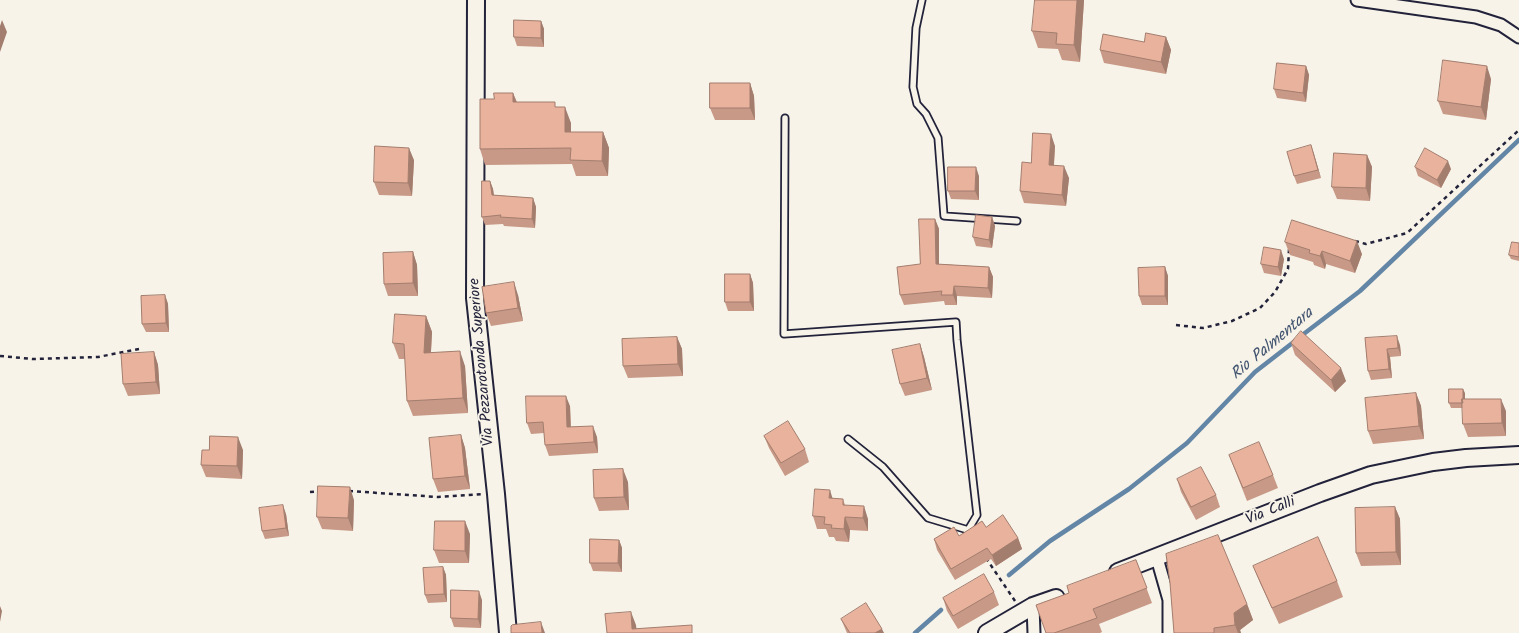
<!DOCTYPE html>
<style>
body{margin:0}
canvas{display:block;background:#f7f3e8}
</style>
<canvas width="1519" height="633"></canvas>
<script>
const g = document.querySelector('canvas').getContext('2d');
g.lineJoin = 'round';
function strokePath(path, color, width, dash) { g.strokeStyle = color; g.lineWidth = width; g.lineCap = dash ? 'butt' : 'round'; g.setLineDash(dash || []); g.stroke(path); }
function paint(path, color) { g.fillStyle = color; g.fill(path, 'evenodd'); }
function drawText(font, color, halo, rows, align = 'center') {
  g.font = font + ' Kalam,sans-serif'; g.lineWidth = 4; g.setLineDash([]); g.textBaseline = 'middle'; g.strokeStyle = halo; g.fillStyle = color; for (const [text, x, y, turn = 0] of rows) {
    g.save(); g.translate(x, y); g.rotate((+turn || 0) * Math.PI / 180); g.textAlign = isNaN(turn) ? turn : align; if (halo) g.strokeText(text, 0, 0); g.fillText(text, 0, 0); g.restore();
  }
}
const stream = new Path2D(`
 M1301,336L1360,291L1519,140
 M1009,575L1050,541L1129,489L1187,443L1255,372L1295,341
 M915,633L941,610`);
const path = new Path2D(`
 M1355,241L1366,244L1407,233L1519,130
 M1176,325L1203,328L1232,321L1260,308L1275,292L1288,269L1289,249
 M0,356L33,359L98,357L139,349
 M349,491L438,497L483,494
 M310,492L321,491
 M986,558L1015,601`);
const lane = new Path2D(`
 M922,0L916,28L913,87L917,104L926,114L938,138L944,216L1017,221
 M785,118L784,334L956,322L957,340L977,515L968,530L928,518L883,467L848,439`);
const street = new Path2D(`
 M1357,0L1476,17L1501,25L1519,37
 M1157,558L1169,600V633
 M1033,606L1034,633`);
const secondary = new Path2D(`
 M476,0L475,298L496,494L508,633
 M1118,572L1320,493L1371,475L1433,462L1466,458L1519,455
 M987,633L1033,606L1056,598`);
const wall = new Path2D(`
 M1084,0L1080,62L1062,60L1058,49L1038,48L1032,31Z
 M541,21L544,29V47L517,46L514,37Z
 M1166,37L1171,50L1166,74L1104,63L1100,50L1144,42Z
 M1306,66L1309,75L1306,102L1277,98L1274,89Z
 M1491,79L1486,120L1443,114L1438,101Z
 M750,83L754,96L755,120H715L710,108Z
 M513,93L517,102L557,107L571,123V132H603L609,148L608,176H576L572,164L485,165L480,149L494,99Z
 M1311,145L1321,178L1297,184L1294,176Z
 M1055,146L1054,165L1069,178L1066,206L1024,203L1020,191L1031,163Z
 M1367,155L1372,167L1370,201L1337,199L1332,187Z
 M414,160L412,196L379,195L374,182Z
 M1415,167L1451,169L1441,188L1418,176Z
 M979,176V200L951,199L948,191Z
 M490,181L493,189L494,195L533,198L536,207L535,228L504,226L503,224L485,225L482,217Z
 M992,217L995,226L992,248L976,246L973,237Z
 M935,219L939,229V264L989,267L993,277L992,298L957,296V305H945L944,301L904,305L900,295L920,264Z
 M1285,242L1362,254L1355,273L1326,264L1325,269L1314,265L1313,262L1290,255Z
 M1519,243V261L1511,259L1509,255Z
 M413,252L417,265L418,296H388L384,284Z
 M1284,259L1281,276L1264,273L1261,264Z
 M1165,267L1168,276V305H1142L1139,296Z
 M750,274L753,283L754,311H728L725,302Z
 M165,295L168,304L169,332H146L142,324Z
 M518,295L523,321L491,326L486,313Z
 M426,316L432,332L431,352L465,366L468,413L413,416L407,401L405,359H399L393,343Z
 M677,337L682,349L683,376L628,378L623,366Z
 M1365,338L1400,345L1401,356L1390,357L1392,378L1371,380L1368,371Z
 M1291,343L1346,381L1335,392L1295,355Z
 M920,344L924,357L932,390L905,396L900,384Z
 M154,352L158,365L160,394L128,396L123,384Z
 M1416,393L1421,406L1424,439L1373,444L1368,431Z
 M1465,393V399L1506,411V436L1468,437L1463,424V408H1451L1449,403Z
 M570,406L571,427L597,437L598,453L549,456L545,445L544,433L531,434L527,423Z
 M461,435L465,448L470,489L438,492L433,479Z
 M764,436L805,449L809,462L785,476L769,448Z
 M243,450L242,479L206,477L201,465Z
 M1229,455L1273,475L1278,488L1247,501Z
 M1177,479L1216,495L1220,507L1196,520L1181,492Z
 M628,482L629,510L599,511L594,498Z
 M843,499L845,505L868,519V531L850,530L849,542L836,541L834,537H829L826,529H817L813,516Z
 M354,500L353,531L322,529L317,517Z
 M1395,507L1400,519L1401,565L1361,566L1356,553Z
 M286,514L289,536L265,539L262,531Z
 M986,527L1018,538L1022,549L996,566L991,559L955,580L937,550L934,539L959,536Z
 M470,534L469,563H439L434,550Z
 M619,540L622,548V572L593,571L590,563Z
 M1136,560L1152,603L1099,624L1102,632L1100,633H1046L1069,593Z
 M1253,566L1337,581L1343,597L1279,624L1260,583Z
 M443,567L446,575L447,602L428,603L425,595Z
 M994,592L999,605L958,629L947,611L943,598Z
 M482,600L481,628L454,627L451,618Z
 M1247,604L1253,620L1240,630L1241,633H1174Z
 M841,619L884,633H847Z`);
const shadedWall = new Path2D(`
 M1077,0H1084L1080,62L1074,45Z
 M2,20L7,32L0,52V26Z
 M541,21L544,29V47L541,38Z
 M1166,37L1171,50L1166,74L1161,62Z
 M1306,66L1309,75L1306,102L1303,93Z
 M1487,66L1491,79L1486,120L1481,107Z
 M750,83L754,96L755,120L750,108Z
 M513,93L519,109L513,102Z
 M565,107L571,123V148L565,132Z
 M603,132L609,148L608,176L602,161Z
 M1051,134L1055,146L1053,176L1049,165Z
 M1311,145L1314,154L1321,178L1318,170Z
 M409,148L414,160L412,196L408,183Z
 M1367,155L1372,167L1370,201L1366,188Z
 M1448,161L1451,169L1441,188L1437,180Z
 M1064,166L1069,178L1066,206L1062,195Z
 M976,167L979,176V200L975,191Z
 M490,181L493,189L495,204L492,195Z
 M533,198L536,207L535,228L532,219Z
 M992,217L995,226L992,248L989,240Z
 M935,219L939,229V274L936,264Z
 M1357,241L1362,254L1355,273L1350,261Z
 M1281,250L1284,259L1281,276L1278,267Z
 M1322,251L1326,264L1325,269L1320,256Z
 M413,252L417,265L418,296L413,283Z
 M989,267L993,277L992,298L988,288Z
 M1165,267L1168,276V305L1165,296Z
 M750,274L753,283L754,311L750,302Z
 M514,282L518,295L523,321L518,308Z
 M954,286L957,296V305L953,295Z
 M165,295L168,304L169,332L166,323Z
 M426,316L432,332L430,368L424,353Z
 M1397,336L1400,345L1401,356L1398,348Z
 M677,337L682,349L683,376L678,364Z
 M920,344L924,357L932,390L927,378Z
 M1387,349L1390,357L1392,378L1389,369Z
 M460,351L465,366L468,413L463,398Z
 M154,352L158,365L160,394L156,382Z
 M1341,368L1346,381L1335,392L1331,380Z
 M1463,389L1465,393V407L1463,403Z
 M1416,393L1421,406L1424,439L1419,426Z
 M566,396L570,406L571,438L567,427Z
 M1501,399L1506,411V436L1502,423Z
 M593,426L597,437L598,453L594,442Z
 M461,435L465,448L470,489L465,476Z
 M238,437L243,450L242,479L237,466Z
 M623,469L628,482L629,510L624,497Z
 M350,487L354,500L353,531L348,518Z
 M830,490L834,503L829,498Z
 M283,505L286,514L289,536L286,528Z
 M864,506L868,519V531L863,518Z
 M1395,507L1400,519L1401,565L1396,552Z
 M845,517L850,530L849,542L844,529Z
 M465,521L470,534L469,563L465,551Z
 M1018,538L1022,549L996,566L992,555Z
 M619,540L622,548V572L618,563Z
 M443,567L446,575L447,602L444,594Z
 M479,591L482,600L481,628L478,619Z
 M1247,604L1253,620L1240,630L1241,633H1238L1235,625L1234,613Z
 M0,606L2,611L0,622Z
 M631,612L636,625L637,633L632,629Z
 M541,622L545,633H542Z
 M882,629L884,633H875Z`);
const building = new Path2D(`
 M1035,0H1077L1074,45L1056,44L1057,33L1032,31Z
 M514,20L541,21V38L514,37Z
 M1146,33L1166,37L1161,62L1100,50L1103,34L1144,42Z
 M1443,60L1487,66L1481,107L1438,101Z
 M1277,63L1306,66L1303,93L1274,89Z
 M710,83H750V108H710Z
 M494,93H513V102H555V107H565V132H603L602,161L570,160L571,148L480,149V99H494Z
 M1033,133L1051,134L1049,165L1064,166L1062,195L1020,191L1022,162L1031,163Z
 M1311,145L1318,170L1294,176L1287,152Z
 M375,146L409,148L408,183L374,182Z
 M1425,148L1448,161L1437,180L1415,167Z
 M1334,153L1367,155L1366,188L1332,187Z
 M948,167H976L975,191H948Z
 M482,181H490L492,195L533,198L532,219L500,217L501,215L482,217Z
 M976,215L992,217L989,240L973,237Z
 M919,219H935L936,264L989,267L988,288L954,286L953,295H941L942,291L900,295L897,267L920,264Z
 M1292,220L1357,241L1350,261L1322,251L1320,256L1309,253L1310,250L1285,242Z
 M1512,242L1519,243V257L1509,255Z
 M1264,247L1281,250L1278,267L1261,264Z
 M413,252V283L384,284L383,253Z
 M1165,267V296H1139L1138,268Z
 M725,274H750V302H725Z
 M514,282L518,308L486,313L482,287Z
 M165,295L166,323L142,324L141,296Z
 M395,314L426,316L424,353L460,351L463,398L407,401L404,344L393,343Z
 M1301,331L1341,368L1331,380L1291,343Z
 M1397,336L1398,348L1387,349L1389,369L1368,371L1365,338Z
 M677,337L678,364L623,366L622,339Z
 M920,344L927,378L900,384L892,350Z
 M154,352L156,382L123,384L121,354Z
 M1449,389H1463V399H1462L1463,403H1449Z
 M1416,393L1419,426L1368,431L1365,398Z
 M526,396H566L567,427L593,426L594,442L545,445L543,422L527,423Z
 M1462,399H1501L1502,423L1463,424Z
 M788,421L805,449L781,463L764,436Z
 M461,435L465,476L433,479L429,438Z
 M210,436L238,437L237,466L201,465L202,450H209Z
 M1259,442L1273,475L1243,488L1229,455Z
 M1201,467L1216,495L1191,507L1177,479Z
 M623,469L624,497L594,498L593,470Z
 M318,486L350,487L348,518L317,517Z
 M815,489L830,490L829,498L843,499V505L864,506L863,518L845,517L844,529L831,528L832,525L824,524L825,517L813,516Z
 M283,505L286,528L262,531L259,508Z
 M1395,507L1396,552L1356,553L1355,508Z
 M1003,515L1018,538L992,555L987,548L951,569L934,539L954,527L959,536L982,521L986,527Z
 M435,521H465V551L434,550Z
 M1218,535L1247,604L1234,613L1235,625L1214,628V633H1174L1170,583L1166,554Z
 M1318,537L1337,581L1272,608L1253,566Z
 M590,539L619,540L618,563H590Z
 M1136,560L1147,588L1093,609L1097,618L1054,633H1046L1036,605L1069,593L1067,586Z
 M443,567L444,594L425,595L423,568Z
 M984,574L994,592L953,616L943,598Z
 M451,590L479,591L478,619L451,618Z
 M866,603L882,629L875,633H850L841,619Z
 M631,612L632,629L692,625V633H607L605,614Z
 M541,622L542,633H511V626L512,625Z`);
const streetNames = [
 ["Via Pezzarotonda Superiore",483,362,-95],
 ["Via Calli",1271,512,-22]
];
const waterNames = [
 ["Rio Palmentara",1273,345,-40]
];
strokePath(stream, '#6386a6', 4.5);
strokePath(lane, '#22223b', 9);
strokePath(street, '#22223b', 15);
strokePath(secondary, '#22223b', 20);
strokePath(path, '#22223b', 2.5, [4, 4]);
strokePath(lane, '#f7f3e8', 5.5);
strokePath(street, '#f7f3e8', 11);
strokePath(secondary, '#f7f3e8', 16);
paint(wall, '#c89987');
paint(shadedWall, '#a37d6e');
paint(building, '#e9b29d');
strokePath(building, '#a37d6e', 1);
drawText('15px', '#22223b', '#f7f3e8', streetNames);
drawText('italic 16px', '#425470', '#f7f3e8', waterNames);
</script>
